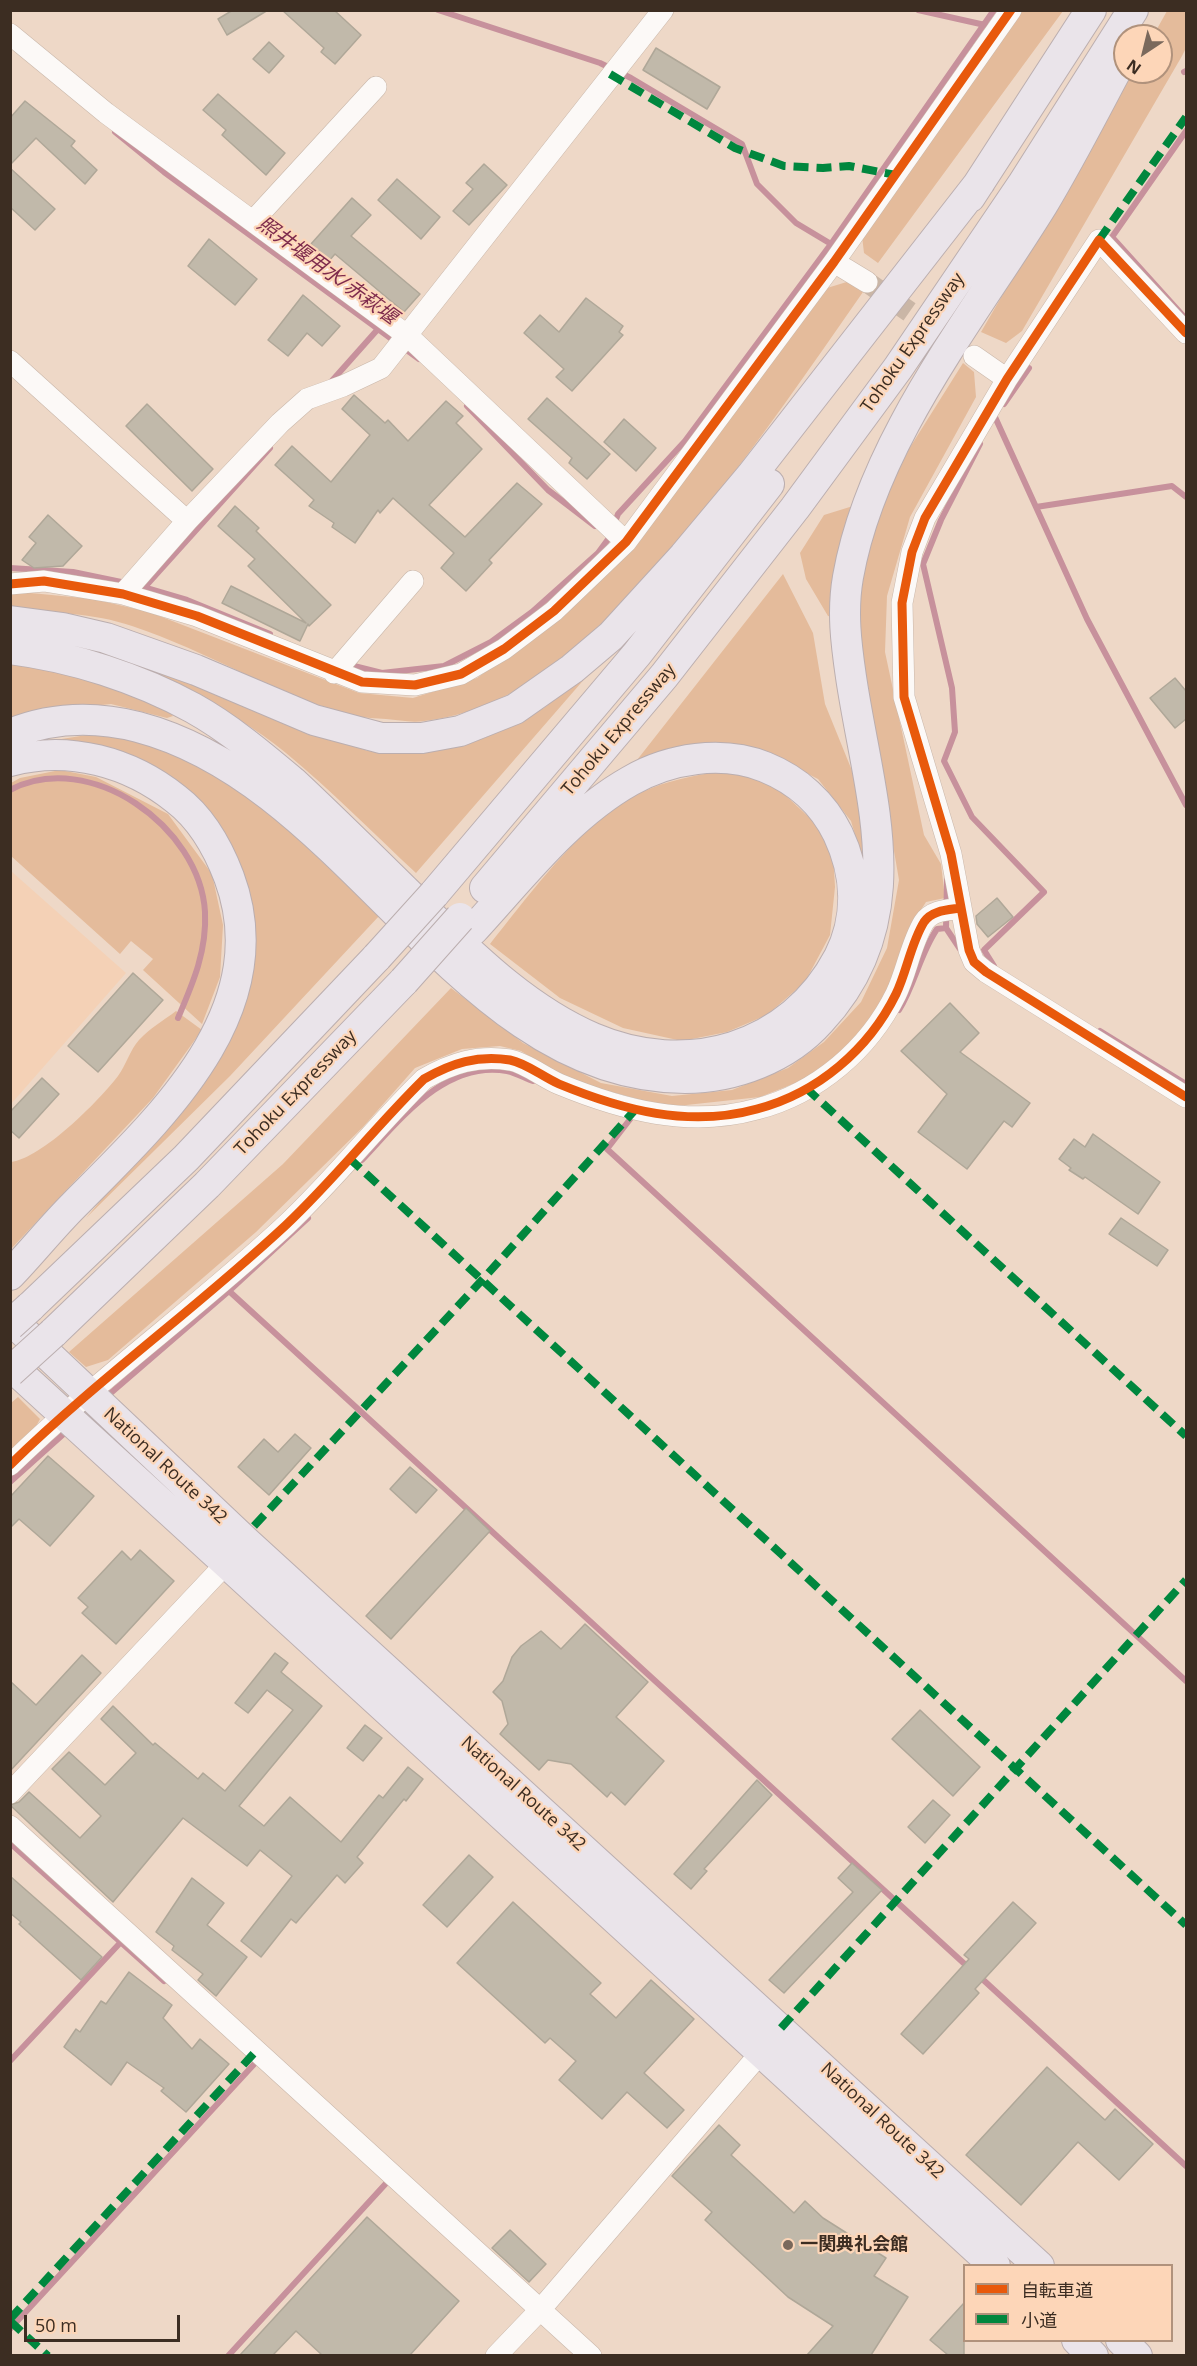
<!DOCTYPE html>
<meta charset="utf-8">
<style>
body{margin:0}
#map{position:relative;width:1197px;height:2366px;overflow:hidden;background:#eed8c7;font-family:"Open Sans","Noto Sans JP",sans-serif}
canvas{display:block}
.frame{position:absolute;inset:0;border:12px solid #3c2d22;pointer-events:none}
.legend{position:absolute;left:963px;top:2264px;width:210px;height:78px;box-sizing:border-box;background:#fdd6b8;border:2px solid #b0927c;margin:0;padding:8px 10px;list-style:none;font-size:18px;color:#3c2d22}
.legend li{display:flex;align-items:center;gap:12px;height:30px}
.legend b{width:30px;border:2px solid #b0927c}
.north{position:absolute;left:1113px;top:24px;width:60px;height:60px;box-sizing:border-box;background:#fdd6b8;border:2px solid #b0927c;border-radius:50%;rotate:215deg;font-size:16px;font-weight:700;line-height:24px;text-align:center;color:#3c2d22}
.north::after{content:'';display:block;margin:auto;width:21px;height:27px;background:#7a695c;clip-path:polygon(50% 0,100% 100%,50% 72%,0 100%)}
.scale{position:absolute;left:24px;top:2315px;width:156px;height:27px;box-sizing:border-box;border:3px solid #3c2d22;border-top:0;padding-left:8px;font-size:18px;line-height:21px;white-space:nowrap;color:#3c2d22;-webkit-text-stroke:4px #fdd6b8;paint-order:stroke}
</style>
<div id="map">
<canvas width="1197" height="2366"></canvas>
<div class="frame"></div>
<ul class="legend">
<li><b style="height:8px;background:#e8590c"></b>自転車道</li>
<li><b style="height:8px;background:#00873e"></b>小道</li>
</ul>
<div class="north">N</div>
<div class="scale">50 m</div>
</div>
<script>
const g = document.querySelector('canvas').getContext('2d');
g.lineJoin = 'round';
function paint(path, color) { g.fillStyle = color; g.fill(path, 'evenodd'); }
function strokePath(path, color, width, dash) { g.strokeStyle = color; g.lineWidth = width; g.lineCap = dash ? 'butt' : 'round'; g.setLineDash(dash || []); g.stroke(path); }
function drawText(font, color, halo, rows, align = 'center') {
  g.font = font + ' "Open Sans","Noto Sans JP",sans-serif'; g.lineWidth = 4.5; g.setLineDash([]); g.textBaseline = 'middle'; g.strokeStyle = halo; g.fillStyle = color; for (const [text, x, y, turn = 0] of rows) {
    g.save(); g.translate(x, y); g.rotate((+turn || 0) * Math.PI / 180); g.textAlign = isNaN(turn) ? turn : align; if (halo) g.strokeText(text, 0, 0); g.fillText(text, 0, 0); g.restore();
  }
}
const built = new Path2D(`
 M11,871L126,973L11,1104Z`);
const green = new Path2D(`
 M1021,11H1063L878,263L864,253L862,236Z
 M1167,11H1186V48L1182,56L1022,331L1006,343L981,332L1132,72H1161V36H1153Z
 M850,281L863,292C810,368 758,444 700,516C631,601 540,708 424,721C412,723 398,720 386,719C376,718 365,718 355,716C277,696 208,651 132,626C94,613 50,612 11,610L10,591L93,599L149,612L359,693L413,698L477,678L568,612L827,288Z
 M963,363L974,372L976,397L910,517L887,596L885,652L924,835L941,864L945,898L926,902L912,924L896,975L871,1024L816,1075L760,1097L668,1107L567,1080L521,1051L500,1046L462,1049L415,1068L363,1127L256,1232L108,1360L86,1367L69,1352L283,1164L451,988L523,1043L601,1083L672,1096L732,1090L788,1068L824,1042L861,1002L887,948L899,880L859,647V597L866,549L883,502L909,449Z
 M853,506L832,617L828,616L806,579L800,553L824,515Z
 M783,574L813,633L825,704L857,783L871,889L851,821L818,779L767,753L718,743L675,748L637,760Z
 M76,645L138,660L290,726L368,751L429,748L484,738L544,708L600,661L416,873C373,833 331,790 286,753C225,703 148,672 76,645Z
 M11,660L100,679L167,709L173,716L167,718L111,704L34,712L11,718Z
 M100,733C121,738 147,741 167,750C250,784 315,856 379,916L230,1076L86,1218L161,1129L253,948L177,786L42,742Z
 M60,770L96,777L168,814L212,874L223,925L220,977L202,1024L143,970L153,959L131,941L120,954L11,856V783L20,778Z
 M717,772L751,777L782,792L815,823L833,854L835,887L830,935L805,982L767,1015L727,1032L682,1041L623,1028L560,998L490,944C528,897 586,816 642,792C666,781 691,776 717,772Z
 M176,1011L202,1030L153,1098L11,1249V1162C42,1158 98,1102 118,1076C126,1065 130,1050 139,1040C149,1029 164,1020 176,1011Z
 M18,1397L40,1419L33,1432L11,1453V1403Z`);
const stream = new Path2D(`
 M438,10L600,63L631,78L742,144L757,184L796,223L831,244
 M918,10L985,25
 M1184,72L1186,71
 M115,132L164,172L419,359
 M1186,319L1112,237L1186,131
 M330,383L378,329
 M1004,404L1029,368L1022,364
 M467,406L548,490L595,526
 M995,417L1087,619L1186,805
 M980,444L941,520L923,564L952,688L955,732L944,761L972,817L1044,892L984,950L994,966
 M1036,507L1172,486L1186,497
 M10,568L73,572L126,583
 M136,585L187,600L270,634
 M144,588L270,448
 M346,664L382,673L444,666L491,642L532,612L598,553L609,538L618,514L685,441L831,244L994,10
 M10,790C90,748 200,827 205,912C207,951 193,983 178,1018
 M947,880L946,928L962,952
 M899,1010C915,984 920,954 937,929L946,928
 M1100,1031L1186,1084
 M631,1118L607,1149L1186,1681
 M362,1160C400,1120 445,1060 507,1071C516,1073 525,1078 533,1081
 M229,1291L969,1968
 M105,1398L229,1291L308,1218
 M10,1482L68,1430
 M10,1843L164,1981
 M979,1976L1186,2166
 M10,2061L120,1943
 M10,2329L257,2061L254,2058
 M228,2356L390,2179`);
const building = new Path2D(`
 M233,10H268L227,35L218,19Z
 M282,10H334L361,35L335,64L321,52L324,48Z
 M269,42L284,56L269,73L253,59Z
 M656,48L720,87L707,109L643,70Z
 M218,94L285,153L266,175L222,135L226,130L203,110Z
 M25,101L75,141L71,146L97,170L85,184L36,138L10,165V118Z
 M484,164L507,185L469,225L453,211L473,189L466,183Z
 M10,168L55,209L35,230L10,207Z
 M397,179L440,217L421,239L378,200Z
 M352,198L371,215L351,236L420,294L404,312L335,254L329,261L311,244Z
 M209,239L257,279L235,305L188,266Z
 M303,295L340,326L322,346L307,333L288,356L268,340Z
 M586,298L623,326L619,332L623,335L572,391L556,377L564,369L524,333L540,315L559,332Z
 M354,395L385,423L388,420L408,441L446,401L463,416L456,423L482,449L429,505L465,537L517,483L542,504L489,560L492,563L466,591L441,568L454,553L393,498L380,513L378,510L355,543L332,527L334,523L309,506L314,500L275,465L292,446L331,482L370,435L342,409Z
 M547,398L610,454L587,479L569,463L572,458L528,419Z
 M147,404L213,469L192,491L126,426Z
 M624,419L656,448L636,471L604,442Z
 M235,506L259,528L256,531L331,605L309,626L308,624L300,641L222,603L231,586L306,623L248,566L255,559L218,526Z
 M48,515L82,546L63,566L34,568L22,560L36,543L29,537Z
 M1175,678L1186,691V719L1175,728L1150,698Z
 M997,898L1013,917L988,937L977,924L976,916Z
 M133,973L163,1000L98,1072L68,1046Z
 M950,1003L979,1033L960,1052L1030,1103L1012,1127L1004,1121L967,1169L918,1132L947,1094L901,1051Z
 M42,1078L59,1094L19,1138L10,1130V1112Z
 M1093,1134L1160,1182L1138,1214L1085,1177L1083,1179L1069,1170L1071,1168L1059,1159L1074,1139L1085,1147Z
 M1121,1218L1168,1250L1157,1266L1109,1234Z
 M295,1434L311,1448L269,1495L238,1467L264,1439L278,1452Z
 M48,1456L94,1496L50,1546L19,1519L10,1528V1497Z
 M410,1467L437,1490L416,1513L390,1489Z
 M466,1508L490,1531L391,1639L366,1616Z
 M140,1550L174,1581L116,1644L82,1613L88,1607L78,1598L122,1551L131,1560Z
 M585,1624L648,1682L616,1717L664,1761L625,1805L611,1792L607,1797L571,1764L548,1760L539,1770L500,1734L508,1724L502,1701L493,1692L503,1681L512,1657L521,1646L541,1631L561,1649Z
 M275,1653L288,1663L281,1672L322,1706L239,1806L264,1826L290,1797L341,1842L379,1795L383,1798L408,1767L423,1779L406,1801L404,1799L357,1857L363,1863L345,1883L337,1875L296,1923L291,1919L261,1957L241,1941L292,1876L260,1850L247,1866L183,1818L113,1902L10,1805L19,1802L29,1792L80,1838L101,1816L52,1769L69,1752L105,1785L136,1753L101,1719L113,1706L153,1745L155,1743L198,1779L203,1773L225,1791L293,1710L267,1690L248,1713L235,1703Z
 M82,1655L101,1673L10,1771V1681L36,1705Z
 M920,1710L980,1767L953,1796L892,1739Z
 M365,1725L382,1738L363,1761L347,1748Z
 M757,1780L772,1795L704,1869L707,1871L691,1889L674,1874Z
 M933,1800L950,1815L925,1843L908,1827Z
 M469,1855L493,1877L447,1927L423,1905Z
 M852,1863L882,1890L784,1993L769,1980L853,1892L838,1878Z
 M10,1876L102,1957L81,1980L19,1924L21,1922L10,1913Z
 M192,1878L224,1903L207,1925L247,1957L216,1996L198,1980L203,1974L172,1950L174,1946L156,1932Z
 M513,1902L601,1983L590,1994L616,2018L651,1980L694,2019L644,2073L684,2110L667,2128L627,2092L602,2119L559,2080L576,2061L550,2038L545,2043L457,1963Z
 M1013,1902L1036,1923L975,1989L979,1993L923,2054L901,2034L969,1959L964,1955Z
 M129,1972L172,2005L163,2018L192,2049L200,2039L229,2064L186,2112L161,2091L164,2088L127,2062L111,2085L64,2047L76,2029L80,2032L101,2001L106,2004Z
 M1047,2067L1105,2120L1115,2109L1153,2144L1119,2180L1078,2142L1021,2205L966,2155Z
 M719,2125L740,2145L731,2155L794,2213L805,2201L823,2218L886,2258L874,2276L908,2297L871,2355H807L833,2326L788,2297L705,2220L712,2212L672,2176Z
 M367,2217L459,2301L410,2355H322L296,2331L273,2355H240Z
 M510,2230L546,2264L529,2282L492,2248Z
 M964,2303V2355H948L930,2340Z`);
const minorTunnel = new Path2D(`
 M867,282L938,332`);
const minor = new Path2D(`
 M10,34L106,113L408,336L626,542
 M253,221L376,87
 M834,262L867,282
 M1186,333L1099,240L1007,379L925,518L912,552L902,603L904,697L951,854L969,950L974,962L986,972L1186,1097
 M974,356L1007,379
 M10,361L187,521
 M10,584L44,581L123,594L197,616L362,682L415,685L461,674L504,649L554,611L626,542L834,262L1011,10
 M123,594L187,521L280,423L307,399L343,386L381,368L663,10
 M334,673L413,581
 M10,1465C98,1379 197,1308 286,1225C335,1179 376,1126 424,1079C452,1063 477,1055 510,1060C526,1063 543,1077 559,1084C622,1110 689,1128 757,1109C818,1093 869,1049 896,994C907,971 911,943 924,922C932,910 948,910 961,908
 M10,1793L236,1553
 M10,1826L591,2356
 M496,2356L540,2310L770,2042`);
const highway = new Path2D(`
 M970,197L1091,10
 M10,621L63,628L106,638L196,670L314,720L381,738H422L460,731L515,709L572,669L611,636L684,556L751,476L980,182
 M10,649C73,657 138,678 193,708C229,728 262,756 293,782C338,824 382,868 426,911C476,959 528,1010 593,1038C686,1078 791,1049 839,957C859,917 857,874 838,834C823,803 797,780 765,767C722,750 670,758 630,781C568,816 521,878 473,930
 M10,734C52,717 95,716 138,727C352,783 460,1078 685,1078C734,1078 787,1058 820,1021C916,918 869,799 851,677C846,643 842,611 848,577C872,441 972,319 1043,204C1072,156 1098,104 1125,54
 M10,761C69,745 130,762 176,799C201,818 218,848 229,877C279,1011 159,1119 74,1205C52,1227 32,1252 10,1275
 M485,888L664,676L795,508L898,368L1022,185L1133,10
 M434,894L637,654L769,484
 M30,1307L186,1158L377,957
 M10,1319L246,1542L1039,2266
 M53,1333L207,1185L404,981
 M10,1365L995,2266
 M1077,2340L1093,2356
 M1121,2340L1137,2356`);
const highwayBridge = new Path2D(`
 M377,957L434,894
 M404,981L460,918
 M10,1325L30,1307
 M10,1372L53,1333`);
const quiet = new Path2D(`
 M610,74L735,148L784,166L823,168L849,166L896,175
 M1099,240L1186,117
 M806,1088L1186,1436
 M349,1158L1186,1925
 M254,1526L483,1279L634,1111
 M781,2028L1186,1580
 M10,2319L257,2050
 M10,2321L48,2356`);
const cycleway = new Path2D(`
 M1186,333L1099,240L1007,379L925,518L912,552L902,603L904,697L951,854L969,950L974,962L986,972L1186,1097
 M10,584L44,581L123,594L197,616L362,682L415,685L461,674L504,649L554,611L626,542L834,262L1011,10
 M10,1465C98,1379 197,1308 286,1225C335,1179 376,1126 424,1079C452,1063 477,1055 510,1060C526,1063 543,1077 559,1084C622,1110 689,1128 757,1109C818,1093 869,1049 896,994C907,971 911,943 924,922C932,910 948,910 961,908`);
const markers = [
 [788,2245,6,"#7a695c"]
];
const streetNames = [
 ["Tohoku Expressway",913,343,-55],
 ["Tohoku Expressway",619,730,-50],
 ["Tohoku Expressway",296,1093,-46],
 ["National Route 342",165,1466,43],
 ["National Route 342",523,1794,42],
 ["National Route 342",882,2121,43]
];
const poiNames = [
 ["一関典礼会館",800,2245]
];
const waterNames = [
 ["照井堰用水/赤萩堰",327,271,36]
];
paint(built, '#f4d1b6');
paint(green, '#e4bb9b');
strokePath(stream, '#c7919c', 6);
paint(building, '#c1b9aa');
strokePath(building, '#afa798', 1.5);
strokePath(minorTunnel, '#cab6a6', 21, [21, 10]);
strokePath(minor, '#c9b7aa', 22);
strokePath(highway, '#bbaeaf', 32);
strokePath(minor, '#fcf9f7', 21);
strokePath(highway, '#eae4ea', 30);
strokePath(highwayBridge, '#bbaeaf', 32, []);
strokePath(highwayBridge, '#eae4ea', 30);
strokePath(quiet, '#00873e', 8, [15, 8]);
strokePath(cycleway, '#e8590c', 9);
for (const [x, y, r, color] of markers) { const dot = new Path2D(); dot.arc(x, y, r, 0, 2 * Math.PI); g.fillStyle = color; g.fill(dot); strokePath(dot, '#fdd6b8', 2); }
drawText('18px', '#3c2d22', '#fdd6b8', streetNames);
drawText('bold 18px', '#3c2d22', '#fdd6b8', poiNames, 'left');
drawText('italic 20px', '#7e2b4d', '#fdd6b8', waterNames);
</script>
